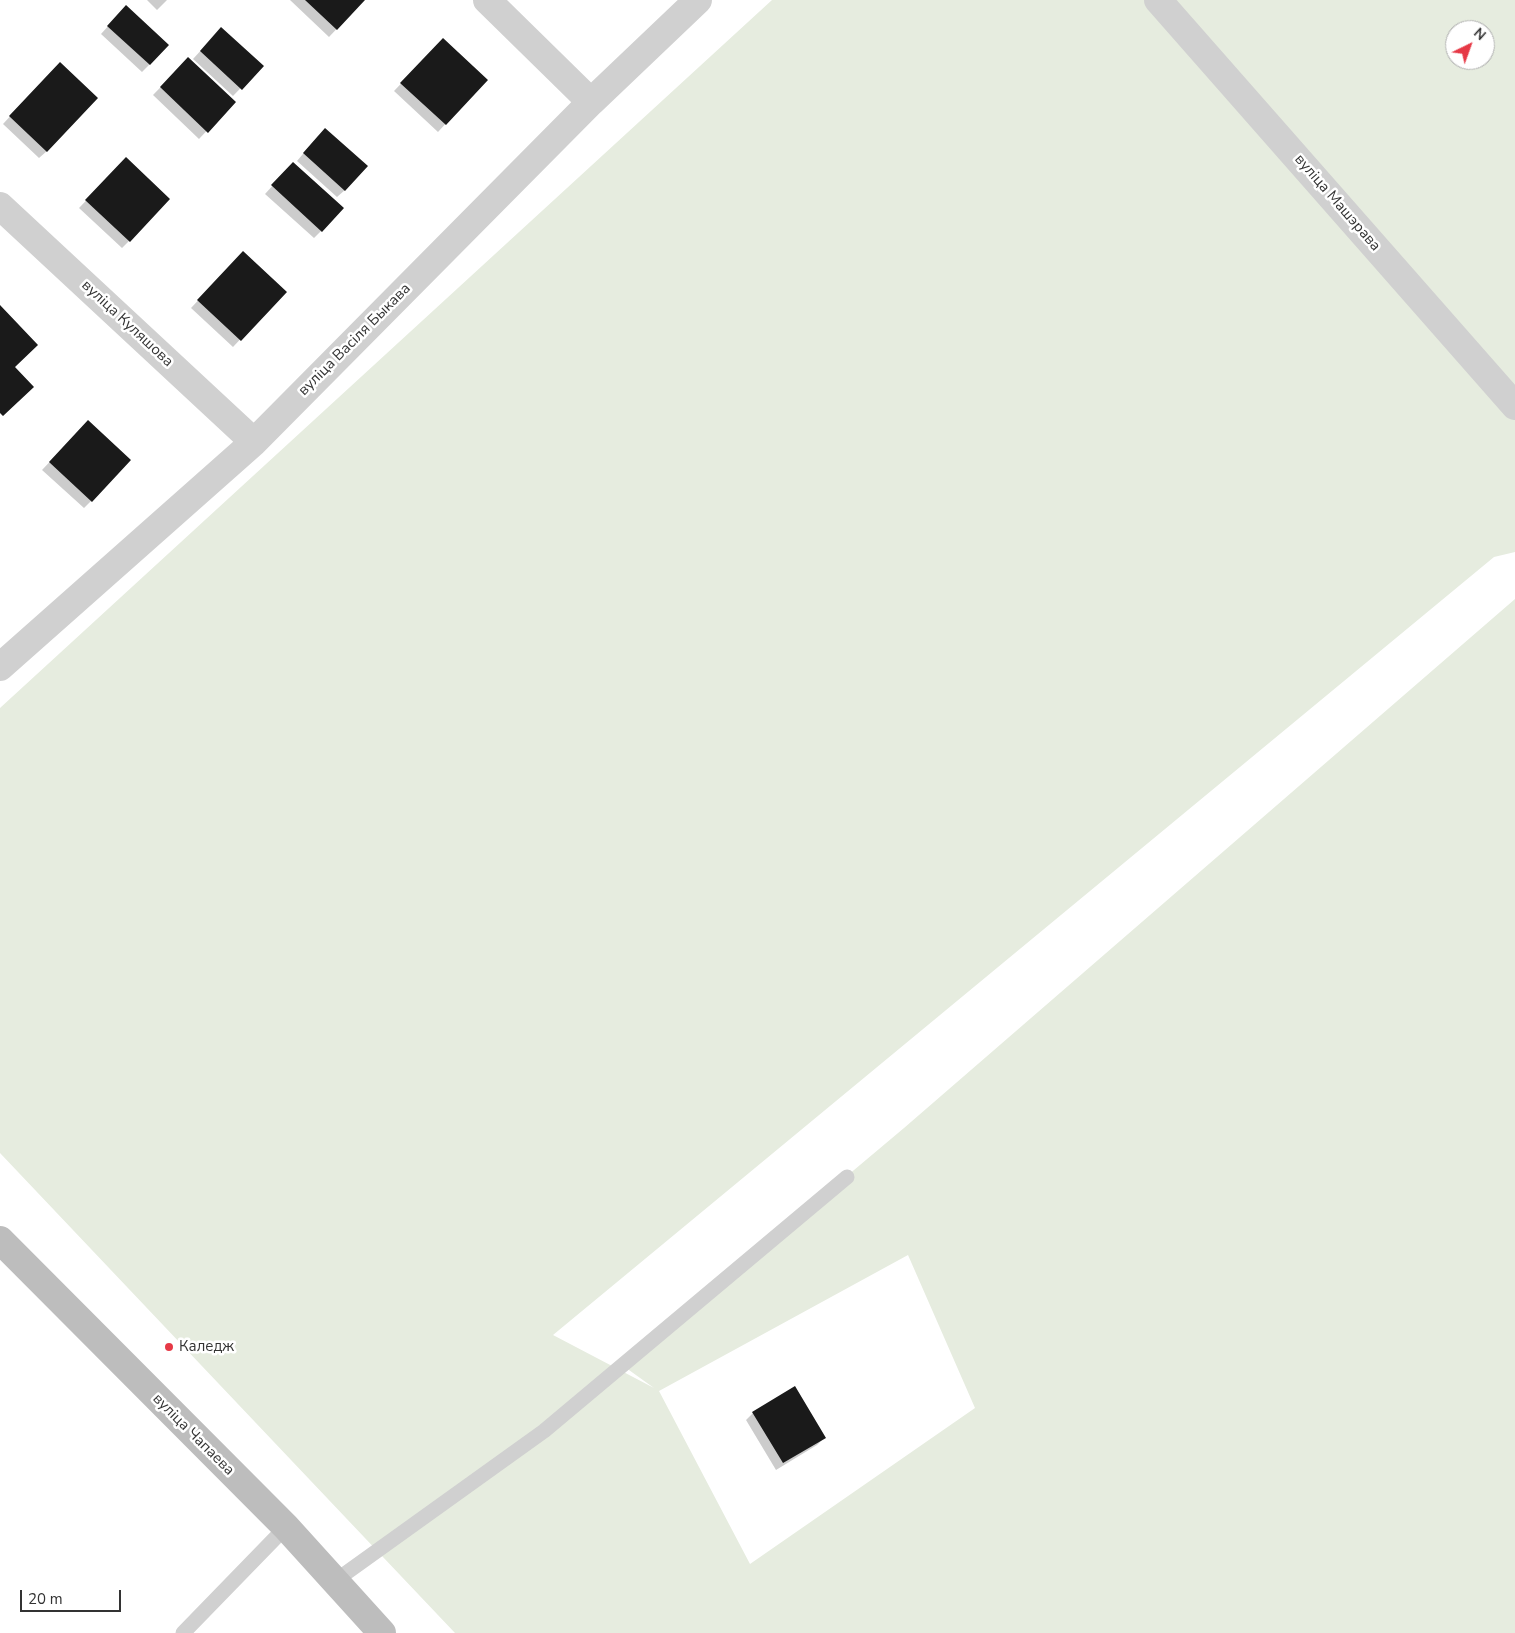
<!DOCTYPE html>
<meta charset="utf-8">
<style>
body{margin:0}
#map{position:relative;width:1515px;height:1633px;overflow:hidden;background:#fff;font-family:"Nunito Sans",sans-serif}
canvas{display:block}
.north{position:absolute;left:1445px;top:20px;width:50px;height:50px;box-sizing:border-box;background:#fff;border:1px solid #adadad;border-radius:50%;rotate:42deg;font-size:14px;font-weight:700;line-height:20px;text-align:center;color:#333}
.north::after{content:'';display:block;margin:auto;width:18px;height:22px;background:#e63946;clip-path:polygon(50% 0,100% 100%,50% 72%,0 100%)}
.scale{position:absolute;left:20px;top:1590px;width:101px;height:22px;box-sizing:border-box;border:2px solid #333;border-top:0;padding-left:6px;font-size:15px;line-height:18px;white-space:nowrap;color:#333;-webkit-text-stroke:4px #fff;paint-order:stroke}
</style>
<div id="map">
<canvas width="1515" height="1633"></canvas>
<div class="north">N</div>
<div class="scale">20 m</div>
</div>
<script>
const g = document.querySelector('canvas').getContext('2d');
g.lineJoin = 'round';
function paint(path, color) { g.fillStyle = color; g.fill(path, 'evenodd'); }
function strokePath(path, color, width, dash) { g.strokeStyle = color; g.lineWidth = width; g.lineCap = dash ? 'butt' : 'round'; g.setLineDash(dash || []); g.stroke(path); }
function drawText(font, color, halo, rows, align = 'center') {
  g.font = font + ' "Nunito Sans",sans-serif'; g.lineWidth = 5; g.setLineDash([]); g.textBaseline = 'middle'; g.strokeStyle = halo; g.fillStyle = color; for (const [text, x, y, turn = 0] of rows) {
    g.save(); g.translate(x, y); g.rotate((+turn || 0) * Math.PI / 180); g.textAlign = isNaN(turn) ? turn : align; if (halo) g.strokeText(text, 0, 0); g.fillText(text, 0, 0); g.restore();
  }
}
const green = new Path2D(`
 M772,0H1515V552L1494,557L553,1335L654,1388L622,1365L904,1128L1515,599V1633H455L0,1153V708ZM1455,30H1485V60H1455ZM908,1255L975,1408L750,1564L659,1391Z`);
const shadow = new Path2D(`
 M147,0H167L157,10Z
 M290,0H364L329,37Z
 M119,14L150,64L142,72L101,34Z
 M214,36L262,66L233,96L193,59Z
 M436,47L486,80L438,132L394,91Z
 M188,59L234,102L199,139L153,95Z
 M52,71L47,151L39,158L3,124Z
 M318,136L345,190L337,197L297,161Z
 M126,159L129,241L122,248L79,208Z
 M286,171L321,231L314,238L265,194Z
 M236,260L285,292L233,347L191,308Z
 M81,429L91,501L84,508L42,470Z
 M753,1413L824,1438L817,1445L776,1470L746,1420Z`);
const building = new Path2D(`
 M305,0H365L337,30Z
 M126,5L169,45L150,65L107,26Z
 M221,27L264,66L242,90L200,51Z
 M443,38L488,80L446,125L400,83Z
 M188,57L236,102L208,133L160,87Z
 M60,62L98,98L47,152L9,116Z
 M325,128L368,166L345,191L303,153Z
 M126,157L170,199L130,242L85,200Z
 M293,162L344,208L322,232L271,185Z
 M243,251L287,292L241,341L197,300Z
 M0,305L38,345L15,367L34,387L3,416L0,413Z
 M88,420L131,460L92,502L49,462Z
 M795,1386L826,1438L783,1463L752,1412Z`);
const service = new Path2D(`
 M335,1581L544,1431L847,1177
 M183,1633L286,1527`);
const minor = new Path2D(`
 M487,0L591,102
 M1158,0L1515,406
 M0,206L254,442
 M0,667L254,442L591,102L698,0`);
const secondary = new Path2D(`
 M0,1240L286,1527L382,1633`);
const markers = [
 [169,1347,5,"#e63946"]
];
const streetNames = [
 ["вуліца Машэрава",1337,203,49],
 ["вуліца Куляшова",127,324,43],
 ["вуліца Васіля Быкава",355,340,-45],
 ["вуліца Чапаева",193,1435,45]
];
const poiNames = [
 ["Каледж",179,1347]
];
paint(green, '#e6ecdf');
paint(shadow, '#0003');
paint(building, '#1a1a1a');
strokePath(service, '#d0d0d0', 15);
strokePath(minor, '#d0d0d0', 28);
strokePath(secondary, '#bdbdbd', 28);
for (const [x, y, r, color] of markers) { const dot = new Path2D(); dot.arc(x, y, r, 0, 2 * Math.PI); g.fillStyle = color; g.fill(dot); strokePath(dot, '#fff', 2); }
drawText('15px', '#333', '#fff', streetNames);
drawText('15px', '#333', '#fff', poiNames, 'left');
</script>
